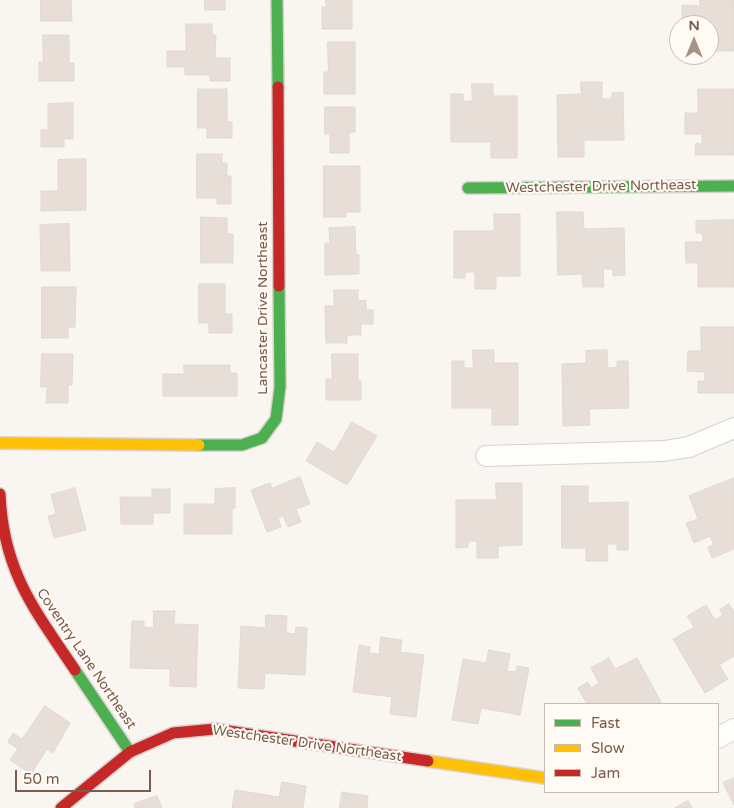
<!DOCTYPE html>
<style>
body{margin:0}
#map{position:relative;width:734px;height:808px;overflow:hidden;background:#f9f5f0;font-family:"Varela Round",sans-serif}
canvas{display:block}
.legend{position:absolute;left:544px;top:703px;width:175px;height:90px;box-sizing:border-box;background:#fffaf3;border:1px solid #cabbb1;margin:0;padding:6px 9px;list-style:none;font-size:15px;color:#7a5c4d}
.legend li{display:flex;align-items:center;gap:10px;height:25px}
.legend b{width:25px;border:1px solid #cabbb1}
.north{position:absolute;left:669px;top:15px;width:50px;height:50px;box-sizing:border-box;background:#fffaf3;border:1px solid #cabbb1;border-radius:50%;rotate:0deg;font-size:14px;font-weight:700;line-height:20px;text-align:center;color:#7a5c4d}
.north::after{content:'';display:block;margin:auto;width:18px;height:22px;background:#a69286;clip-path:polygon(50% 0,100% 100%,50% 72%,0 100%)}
.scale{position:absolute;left:15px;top:770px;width:136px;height:22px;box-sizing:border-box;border:2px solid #7a5c4d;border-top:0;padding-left:6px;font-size:15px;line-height:18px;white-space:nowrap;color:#7a5c4d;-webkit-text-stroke:4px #fffaf3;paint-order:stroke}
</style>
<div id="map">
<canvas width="734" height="808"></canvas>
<ul class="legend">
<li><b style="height:6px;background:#4caf50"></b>Fast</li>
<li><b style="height:6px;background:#ffc107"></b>Slow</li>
<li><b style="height:6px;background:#c62828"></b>Jam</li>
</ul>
<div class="north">N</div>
<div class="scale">50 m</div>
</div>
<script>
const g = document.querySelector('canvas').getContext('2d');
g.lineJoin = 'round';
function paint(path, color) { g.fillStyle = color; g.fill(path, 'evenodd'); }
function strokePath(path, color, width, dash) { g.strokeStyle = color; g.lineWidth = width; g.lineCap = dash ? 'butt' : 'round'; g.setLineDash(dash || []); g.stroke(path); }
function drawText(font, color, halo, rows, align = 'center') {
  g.font = font + ' "Varela Round",sans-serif'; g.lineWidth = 4.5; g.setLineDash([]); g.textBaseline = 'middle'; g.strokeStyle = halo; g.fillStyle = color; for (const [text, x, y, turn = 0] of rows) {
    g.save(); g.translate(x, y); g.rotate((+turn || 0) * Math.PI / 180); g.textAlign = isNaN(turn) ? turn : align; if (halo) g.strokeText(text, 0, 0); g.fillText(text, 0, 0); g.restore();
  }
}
const building = new Path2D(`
 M41,0H71L72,21H41Z
 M205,0H225V10H205Z
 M326,0H352V29H322V7H326Z
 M700,0H734V51H709V25H682V5L700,6Z
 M186,24H212V35H216L215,58H230V81H210V75H185V67H167V51H186Z
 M43,35H69V63H74V81H39V62H43Z
 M328,42H355V94H324V72H328Z
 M581,82H602V99H612V93L623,92L624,140H584V157H558L557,95L581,94Z
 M472,84H493V96H517V158H491V142H451V94H463V101H472Z
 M198,89H227V122H232V138H207V128H198Z
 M698,89H734V155H695L696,143L702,144V134H685V113H698Z
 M73,103V139H64V147H41V130H48V104Z
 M325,107H355V132H349V153H330V134H325Z
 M197,154H222V163H227V176H231V204H217V198H197Z
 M86,159V210L41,211V191H58V160Z
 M324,166H360V212H346V217H324Z
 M557,212H583L584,229L624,228L625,275L613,276V269H603L604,287H583L582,274L558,275Z
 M494,214H520V276H496V289H475V272H465V278H454V231H494Z
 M201,217L227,218V234H233V263H201Z
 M734,220V287H698V263H686L685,242H703L702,233H696V221Z
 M69,224L70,271H41L40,225Z
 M355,227L356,255H359V274L325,275V243H330L329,228Z
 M199,284H225V314H232V333H209V323H199Z
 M42,287H76L75,327H68V338H42Z
 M334,290H358V301L366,300V310H373V324H361V335H347V343H326L325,306H334Z
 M701,327H734V393H698V381H705V372L687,371L688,351H701Z
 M473,350H494V363H518V425H492V408H452V361H464V368H473Z
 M607,350L608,368L617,367V361H628L629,408L589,409L590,425L563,426L562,364L586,363V351Z
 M42,354H73L72,385L68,386V403H46L47,387H41Z
 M332,354H358V381H361V400H326V379H332Z
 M184,365H230V373H237V396H163V374H184Z
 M352,422L377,436L347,485L306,461L317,442L334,452Z
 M300,477L310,504L296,509L301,522L288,527L283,516L278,518L281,527L267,532L251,490L270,483L272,488Z
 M734,478V549L712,558L708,547L714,545L710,536L694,543L686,523L698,519L689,496Z
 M496,483H522V545L498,546V558H477V541H468V547L456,548V500H496Z
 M562,486H588V503L628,502V550H617V544H607L608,561H586V548H562Z
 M75,488L86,530L54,538L48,516L56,514L51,495Z
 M235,488V508H232V534H184V504H215V489Z
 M152,489H170V513H153V524H121L120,497H152Z
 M729,604L734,612V656L719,665L728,679L705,693L673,639L694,627L687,616L706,605L715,620L723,615L720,610Z
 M154,611H175L174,624L198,625L196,687L170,686V669L130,668L132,621H144V627L153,628Z
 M266,615L287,616L286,633L295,634L296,627L307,628L305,675L265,673L264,689L238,688L241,626L265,628Z
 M381,637L402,640L400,652L424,655L416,717L390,714L392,697L353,692L359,645L370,647L369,653L379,654Z
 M489,650L510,654L507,671L516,672L517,666L529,668L520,715L481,708L478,724L452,720L463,659L486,663Z
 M609,658L615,669L637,658L662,704H587L578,688L588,682L591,688L599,683L591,668Z
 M45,706L70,723L53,753L47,749L31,774L10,760L18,749L8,742L13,733L22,739Z
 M734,778V805L723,783Z
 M282,782L306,786L303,808H232L235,790L279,797Z
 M342,792L368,796L367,808H340Z
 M157,796L162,808H135L134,804Z
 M688,801L692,808H675Z`);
const street = new Path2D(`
 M486,456L664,451L689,447L734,428
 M718,738L734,729`);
const fast = new Path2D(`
 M277,0L278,87
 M468,188L734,186
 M199,445H242L262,438L276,419L280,387L279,286
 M75,670L130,752`);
const slow = new Path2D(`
 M0,443L199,445
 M428,761L545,778`);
const jam = new Path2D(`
 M278,87L279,286
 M0,494C3,571 34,609 75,670
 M61,808L130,752L173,733L215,729L428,761`);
const streetNames = [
 ["Westchester Drive Northeast",601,187,-1],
 ["Lancaster Drive Northeast",263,308,-90],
 ["Coventry Lane Northeast",86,659,56],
 ["Westchester Drive Northeast",307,744,8]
];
paint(building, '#e6ded7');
strokePath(building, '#e2d8d2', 1);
strokePath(street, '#d7d1cb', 22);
strokePath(fast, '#d9d2cb', 14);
strokePath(slow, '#d9d2cb', 14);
strokePath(jam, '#d9d2cb', 14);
strokePath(street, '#fefefd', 20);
strokePath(fast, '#4caf50', 11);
strokePath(slow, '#ffc107', 11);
strokePath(jam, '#c62828', 11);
drawText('14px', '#7a5c4d', '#fffaf3', streetNames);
</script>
